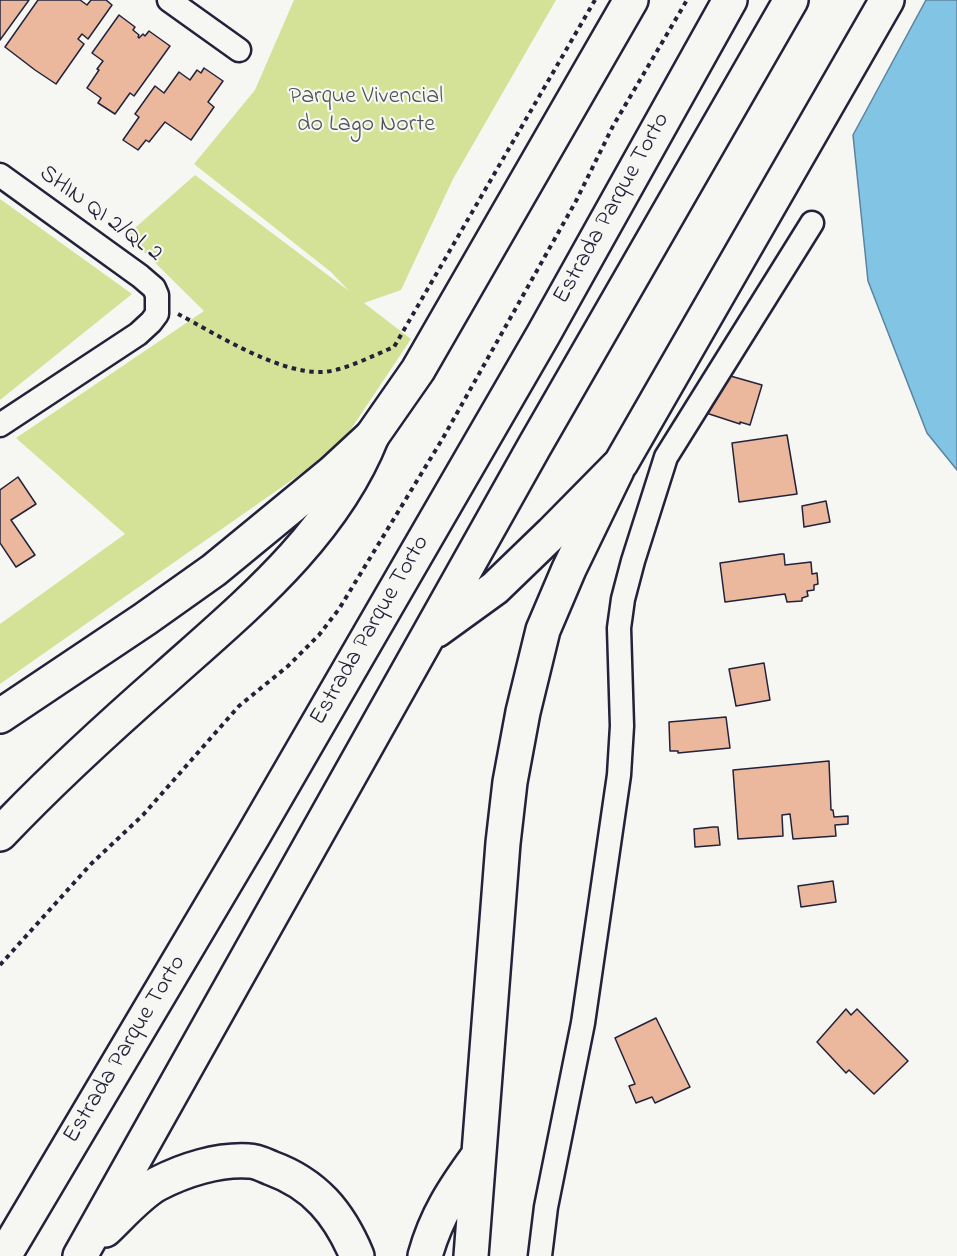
<!DOCTYPE html>
<style>
body{margin:0}
canvas{display:block;background:#f6f6f2}
</style>
<canvas width="957" height="1256"></canvas>
<script>
const g = document.querySelector('canvas').getContext('2d');
g.lineJoin = 'round';
function paint(path, color) { g.fillStyle = color; g.fill(path, 'evenodd'); }
function strokePath(path, color, width, dash) { g.strokeStyle = color; g.lineWidth = width; g.lineCap = dash ? 'butt' : 'round'; g.setLineDash(dash || []); g.stroke(path); }
function drawText(font, color, halo, rows, align = 'center') {
  g.font = font + ' "Indie Flower",sans-serif'; g.lineWidth = 4.5; g.setLineDash([]); g.textBaseline = 'middle'; g.strokeStyle = halo; g.fillStyle = color; for (const [text, x, y, turn = 0] of rows) {
    g.save(); g.translate(x, y); g.rotate((+turn || 0) * Math.PI / 180); g.textAlign = isNaN(turn) ? turn : align; if (halo) g.strokeText(text, 0, 0); g.fillText(text, 0, 0); g.restore();
  }
}
const green = new Path2D(`
 M294,0H556L453,179L401,290L364,303L411,339L339,447L0,684V624L125,534L16,438L204,311L127,235L195,175L349,291L331,272L194,164L255,90Z
 M0,199L132,294L0,400Z`);
const water = new Path2D(`
 M926,0H957V470L927,433L868,281L853,135Z`);
const building = new Path2D(`
 M0,0H29L0,40Z
 M38,0H80L87,5L91,0H106L112,5L88,39L82,34L78,39L84,44L56,84L35,70L5,47Z
 M119,15L135,27L133,30L139,35L138,37L139,38L143,34L145,36L149,31L170,46L134,96L130,93L115,114L98,103L101,98L87,88L99,70L97,69L103,61L92,53Z
 M204,68L223,81L208,102L214,107L191,140L165,122L149,142L146,140L138,150L123,140L139,117L135,114L155,86L164,93L179,72L190,80L197,70L201,73Z
 M713,371L762,385L750,425L740,422V424L700,411Z
 M787,435L797,494L739,502L732,443Z
 M18,477L36,504L11,520L35,555L16,567L0,543V490Z
 M826,501L830,522L804,527L802,506Z
 M781,554H784L785,565L811,562L812,574L817,573L818,584L814,585V590L807,591L808,596L802,598V601L787,602L785,594L725,602L720,563Z
 M764,663L770,700L736,706L729,669Z
 M726,717L730,748L678,753V751H670L669,722Z
 M829,761L831,810H833L834,817L848,816V824L835,825L836,836L793,839L790,814L782,815L783,836L738,839L733,770Z
 M713,827H718L720,845L695,847L694,829Z
 M833,881L836,902L801,907L798,886Z
 M846,1009L851,1015L857,1009L908,1061L874,1094L849,1070L846,1073L817,1042Z
 M656,1018L690,1087L655,1103L652,1097L636,1103L629,1086L635,1084L615,1038Z`);
const path = new Path2D(`
 M178,314C216,334 277,373 321,372C342,372 374,355 394,347L595,0
 M0,965L91,864L143,815L239,706L288,666L319,635L339,609L443,438L576,201L613,126L687,0`);
const minor = new Path2D(`
 M169,0L239,50
 M0,175L140,276L154,288L157,295V314L151,322L138,334L0,425
 M540,1256L546,1207L583,1023L619,775L622,726L619,628L623,599L633,561L666,457L812,223`);
const primary = new Path2D(`
 M0,834C52,779 108,728 165,678C243,608 332,537 372,436
 M425,1256C436,1216 454,1189 478,1156
 M471,1256L503,843L510,782L523,712L543,630L569,569L617,470`);
const trunk = new Path2D(`
 M437,630L495,588L552,533L621,463L887,0
 M0,716L145,619L214,570L332,473L372,436L418,370L631,0
 M105,1230C120,1216 139,1194 157,1184C184,1170 218,1159 249,1161C256,1161 264,1165 271,1168C315,1184 339,1213 357,1256
 M4,1256L253,836L543,335L730,0
 M80,1256L534,447L791,0`);
const parkNames = [
 ["Parque Vivencial",366,98],
 ["do Lago Norte",366,126]
];
const streetNames = [
 ["Estrada Parque Torto",613,209,-61],
 ["SHIN QI 2/QL 2",100,215,36],
 ["Estrada Parque Torto",371,631,-60],
 ["Estrada Parque Torto",126,1050,-59]
];
paint(green, '#d3e296');
paint(water, '#82c4e3');
strokePath(water, '#5c83a0', 1.5);
paint(building, '#ebb89d');
strokePath(building, '#22223b', 1.5);
strokePath(minor, '#22223b', 27);
strokePath(primary, '#22223b', 38);
strokePath(trunk, '#22223b', 38);
strokePath(path, '#22223b', 4, [4.5, 4.5]);
strokePath(minor, '#f6f6f2', 22);
strokePath(primary, '#f6f6f2', 33);
strokePath(trunk, '#f6f6f2', 33);
drawText('24px', '#4e5252', '#f6f6f2', parkNames);
drawText('24px', '#22223b', '#f6f6f2', streetNames);
</script>
